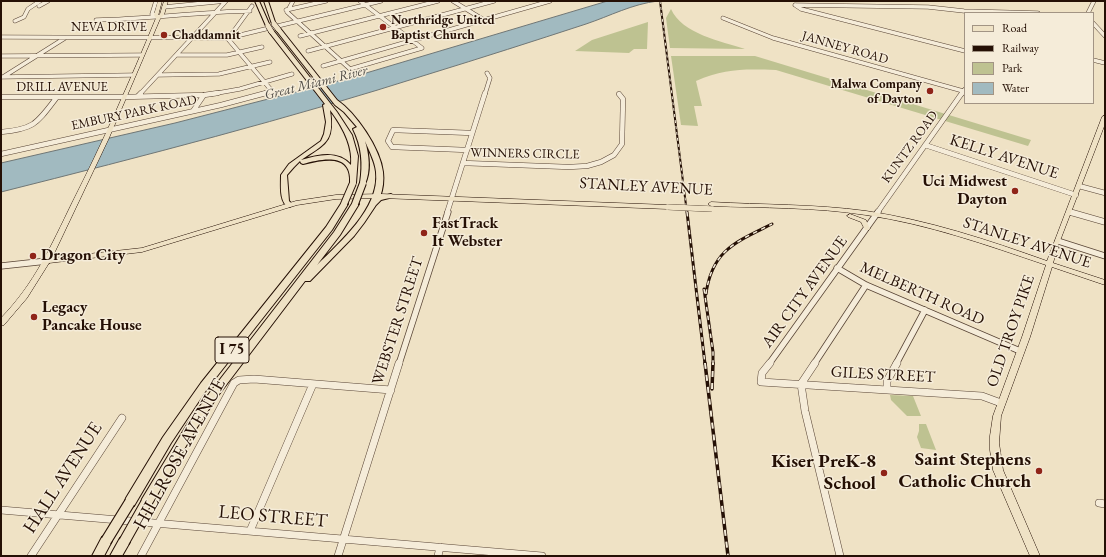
<!DOCTYPE html>
<style>
body{margin:0}
#map{position:relative;width:1106px;height:557px;overflow:hidden;background:#efe2c5;font-family:"EB Garamond",serif}
canvas{display:block}
.frame{position:absolute;inset:0;border:2px solid #251005;pointer-events:none}
.legend{position:absolute;left:964px;top:12px;width:130px;height:92px;box-sizing:border-box;background:#f5ecd9;border:1px solid #a29484;margin:0;padding:5px 7px;list-style:none;font-size:12px;color:#251005}
.legend li{display:flex;align-items:center;gap:8px;height:20px}
.legend b{width:20px;border:1px solid #a29484}
</style>
<div id="map">
<canvas width="1106" height="557"></canvas>
<div class="frame"></div>
<ul class="legend">
<li><b style="height:5px;background:#efe2c5"></b>Road</li>
<li><b style="height:5px;background:#251005"></b>Railway</li>
<li><b style="height:11px;background:#bec291"></b>Park</li>
<li><b style="height:11px;background:#a1bac0"></b>Water</li>
</ul>
</div>
<script>
const g = document.querySelector('canvas').getContext('2d');
g.lineJoin = 'round';
function paint(path, color) { g.fillStyle = color; g.fill(path, 'evenodd'); }
function strokePath(path, color, width, dash) { g.strokeStyle = color; g.lineWidth = width; g.lineCap = dash ? 'butt' : 'round'; g.setLineDash(dash || []); g.stroke(path); }
function drawText(font, color, halo, rows, align = 'center') {
  g.font = font + ' "EB Garamond",serif'; g.lineWidth = 3; g.setLineDash([]); g.textBaseline = 'middle'; g.strokeStyle = halo; g.fillStyle = color; for (const [text, x, y, turn = 0] of rows) {
    g.save(); g.translate(x, y); g.rotate((+turn || 0) * Math.PI / 180); g.textAlign = isNaN(turn) ? turn : align; if (halo) g.strokeText(text, 0, 0); g.fillText(text, 0, 0); g.restore();
  }
}
const green = new Path2D(`
 M671,9C682,34 721,41 745,49L670,48L666,18Z
 M648,22L647,49H634L629,53L575,51L592,40Z
 M671,56H755L1031,140L1028,146L776,70C746,69 725,68 696,81L702,106H694L698,126L681,125Z
 M890,395L913,396L921,416H907L891,400Z
 M919,424H926L936,450L921,448L917,437L919,431Z`);
const water = new Path2D(`
 M608,1H658C632,4 610,16 586,24C534,41 481,58 429,74C288,119 144,156 1,192V163L175,123L346,79Z`);
const minorFar3 = new Path2D(`
 M156,1L152,14L156,15
 M293,1L287,12L350,69L422,48L360,1
 M453,1L484,20
 M795,5L928,7L964,11L1038,13
 M795,5L801,9L965,51
 M39,6L48,1
 M252,6L228,39L272,91L262,94
 M164,7L226,1
 M286,10L326,1
 M1088,13L1094,1
 M723,18L773,38L963,91
 M96,20C148,19 198,12 250,11
 M15,21L24,17L28,9L40,1
 M1093,23L1105,36
 M300,36L438,1
 M1,37L228,38L381,1
 M308,51L494,1
 M177,55H227L262,47
 M1,56L142,55
 M1093,60L1105,63
 M323,66L550,1
 M159,75L219,74L270,62
 M1,77L133,75
 M3,77L65,38
 M140,94L226,1
 M212,94L240,89L292,74
 M485,94L490,78L487,73
 M962,94L965,89`);
const minorFar2 = new Path2D(`
 M138,96L141,93
 M1,97H124L204,95L218,93
 M193,111L204,95
 M1,132C35,129 37,123 57,97
 M925,145L1076,195
 M467,150L392,147L388,141L393,130L472,133
 M1,154L221,105L266,93
 M463,163L569,167L587,166L601,162L614,155L622,144L623,99L619,94
 M1079,186L1105,193
 M1070,212L1072,213
 M447,213L485,93
 M877,213L962,93`);
const minorFar1 = new Path2D(`
 M1070,212L1105,222
 M1058,241L1105,256
 M1,266L47,261
 M837,268L866,285L1020,351
 M399,364L448,212
 M769,364L878,212
 M814,364L866,285
 M896,364L925,310`);
const minor = new Path2D(`
 M770,363L762,373L761,382L982,396L1001,403
 M815,363L801,384L805,411L840,556
 M887,390V381L897,363
 M1099,503L1105,504
 M1,510L542,556
 M250,531L313,384
 M31,556L122,418
 M141,556L234,383L239,380L254,379L391,390
 M338,556L399,363
 M438,556L440,547`);
const major = new Path2D(`
 M158,1H162L158,16L160,14L164,1H168L164,15L160,19L109,138L52,258L142,248L296,201L336,195L381,194L668,205L671,207L668,209L381,198L336,199L297,205L142,252L49,263L27,298L4,325L1,326V318C35,283 51,246 72,203C103,142 130,81 156,18L154,15Z
 M1105,115V124L1058,246L1053,263L1105,280V285L1052,267L1030,337L1001,416L999,443L1003,470L1040,556H1030L993,470L990,450V436L993,416L1022,337L1046,265C987,245 928,224 866,215C815,207 763,208 711,206L708,204L711,202C762,205 815,204 866,211C928,220 988,240 1047,261L1102,117Z
 M850,214L866,220L870,229L869,230H865L861,222L848,217L847,216Z`);
const highway = new Path2D(`
 M255,1H259L270,26V27L266,26Z
 M264,1H268L276,25L272,24Z
 M276,28H280L337,100C356,113 380,148 383,172C384,180 383,189 380,197L391,194L394,196L393,197L381,200L376,205L364,223L354,236L310,281H305L217,397L196,429L150,507L146,508L142,507L141,503L142,499L188,423L211,391L334,232L353,202H357L359,204L340,235L317,265C340,242 380,208 376,172C375,161 369,151 365,141C369,154 371,171 365,184H361L360,183C363,164 362,147 353,129L357,127L344,112L335,105L276,30Z
 M269,30H273L337,112L352,135L358,156L356,183L353,185L350,183C352,152 322,159 303,164L301,163L300,161L294,167L287,175L289,201L293,205L289,207C279,203 281,185 281,175L289,164L321,141L324,134L326,122L323,105L325,104L269,32ZM330,110C342,126 353,145 351,165C338,150 318,155 301,160C325,144 335,142 330,110Z
 M342,202H346L348,204L332,230L207,389L171,443L134,506L130,507L126,506L125,502L126,498L163,437L201,383L326,227Z
 M106,535L110,537L112,541L104,556H92L102,537Z
 M124,536L128,538L130,542L122,556H110L120,538Z`);
const railFar2 = new Path2D(`
 M660,1L687,213`);
const railFar1 = new Path2D(`
 M687,212L705,364
 M704,289L713,352V364
 M706,294C712,250 736,242 772,224`);
const rail = new Path2D(`
 M705,363L728,556
 M712,389L713,363`);
const majorBridge = new Path2D(`
 M668,207L712,209`);
const highwayBridgeFar2 = new Path2D(`
 M274,24L278,29
 M268,26L271,31`);
const highwayBridgeFar1 = new Path2D(`
 M344,204L353,183
 M355,204L363,183`);
const highwayBridge = new Path2D(`
 M106,541L130,502
 M124,542L146,503`);
const markers = [
 [383,27,4,"#8f2418"],
 [164,35,4,"#8f2418"],
 [930,91,4,"#8f2418"],
 [1015,191,4,"#8f2418"],
 [424,233,4,"#8f2418"],
 [33,256,4,"#8f2418"],
 [34,317,4,"#8f2418"],
 [1039,471,4,"#8f2418"],
 [884,473,4,"#8f2418"]
];
const farPoinames = [
 ["Northridge United",391,20],
 ["Baptist Church",391,35],
 ["Chaddamnit",172,35],
 ["Malwa Company",922,84,"right"],
 ["of Dayton",922,99,"right"]
];
const farStreetnames = [
 ["NEVA DRIVE",109,27],
 ["JANNEY ROAD",845,48,16],
 ["DRILL AVENUE",62,87],
 ["EMBURY PARK ROAD",134,113,-12],
 ["KUNTZ ROAD",910,147,-54],
 ["WINNERS CIRCLE",525,154,1]
];
const farWaternames = [
 ["Great Miami River",316,83,-14]
];
const shields = [
 [232,350,34]
];
const shieldNames = [
 ["I 75",232,350]
];
const streetNames = [
 ["KELLY AVENUE",1004,157,18],
 ["STANLEY AVENUE",646,187,3],
 ["STANLEY AVENUE",1027,243,18],
 ["AIR CITY AVENUE",805,292,-54],
 ["MELBERTH ROAD",922,294,24],
 ["WEBSTER STREET",398,321,-72],
 ["OLD TROY PIKE",1011,331,-71],
 ["GILES STREET",883,375,3]
];
const poiNames = [
 ["Uci Midwest",1007,182,"right"],
 ["Dayton",1007,200,"right"],
 ["FastTrack",432,224],
 ["It Webster",432,242],
 ["Dragon City",41,256],
 ["Legacy",42,308],
 ["Pancake House",42,326]
];
const nearStreetnames = [
 ["HILLROSE AVENUE",180,454,-61],
 ["HALL AVENUE",63,478,-57],
 ["LEO STREET",273,517,5]
];
const nearPoinames = [
 ["Saint Stephens",1031,460],
 ["Catholic Church",1031,482],
 ["Kiser PreK-8",876,462],
 ["School",876,484]
];
paint(green, '#bec291');
paint(water, '#a1bac0');
strokePath(water, '#6f7675', 1);
strokePath(minorFar3, '#584435', 4.5);
strokePath(minorFar2, '#584435', 5.5);
strokePath(minorFar1, '#584435', 7);
strokePath(minor, '#584435', 8);
strokePath(major, '#251005', 1);
strokePath(highway, '#251005', 2);
strokePath(minorFar3, '#f5ecd9', 3.5);
strokePath(minorFar2, '#f5ecd9', 4.5);
strokePath(minorFar1, '#f5ecd9', 5.5);
strokePath(minor, '#f5ecd9', 7);
paint(major, '#efe2c5');
paint(highway, '#efe2c5');
strokePath(railFar2, '#251005', 2);
strokePath(railFar1, '#251005', 3);
strokePath(rail, '#251005', 3.5);
strokePath(railFar2, '#f5ecd9', 1, [3]);
strokePath(railFar1, '#f5ecd9', 1.5, [4.5]);
strokePath(rail, '#f5ecd9', 2, [6]);
strokePath(majorBridge, '#251005', 6, []);
strokePath(highwayBridgeFar2, '#251005', 6, []);
strokePath(highwayBridgeFar1, '#251005', 8, []);
strokePath(highwayBridge, '#251005', 12, []);
strokePath(majorBridge, '#efe2c5', 5.5);
strokePath(highwayBridgeFar2, '#efe2c5', 5);
strokePath(highwayBridgeFar1, '#efe2c5', 6);
strokePath(highwayBridge, '#efe2c5', 10);
for (const [x, y, r, color] of markers) { const dot = new Path2D(); dot.arc(x, y, r, 0, 2 * Math.PI); g.fillStyle = color; g.fill(dot); strokePath(dot, '#f5ecd9', 1.5); }
drawText('bold 13px', '#251005', '#f5ecd9', farPoinames, 'left');
drawText('13px', '#251005', '#f5ecd9', farStreetnames);
drawText('italic 14px', '#504c46', '#f5ecd9', farWaternames);
for (const [x, y, w] of shields) { const box = new Path2D(); box.roundRect(x - w / 2, y - 13, w, 26, 3); g.fillStyle = '#f5ecd9'; g.fill(box); strokePath(box, '#251005', 1); }
drawText('bold 15px', '#251005', null, shieldNames);
drawText('16px', '#251005', '#f5ecd9', streetNames);
drawText('bold 16px', '#251005', '#f5ecd9', poiNames, 'left');
drawText('19px', '#251005', '#f5ecd9', nearStreetnames);
drawText('bold 19px', '#251005', '#f5ecd9', nearPoinames, 'right');
</script>
